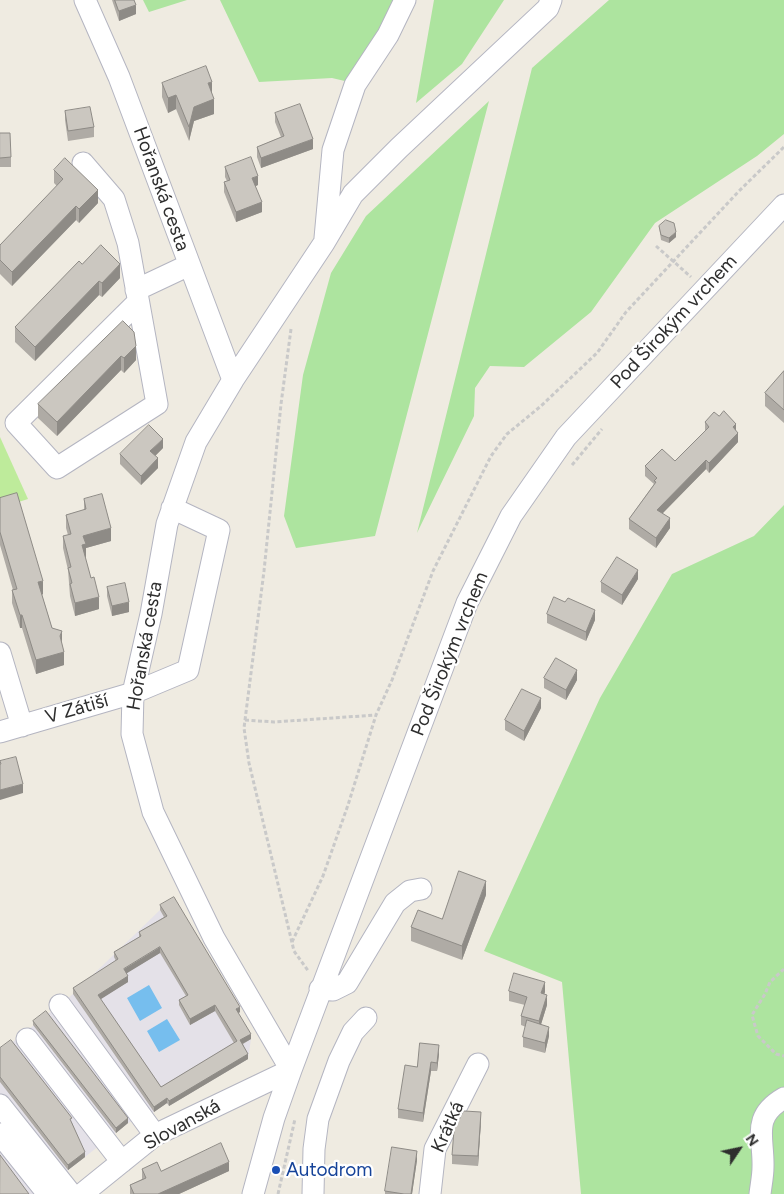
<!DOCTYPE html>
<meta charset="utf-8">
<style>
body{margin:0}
#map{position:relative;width:784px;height:1194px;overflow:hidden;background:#efebe1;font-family:Figtree,sans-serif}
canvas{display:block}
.north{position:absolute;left:714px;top:1124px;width:50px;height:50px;-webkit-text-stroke:4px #fff;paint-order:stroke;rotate:56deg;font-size:14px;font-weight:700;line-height:20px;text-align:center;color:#2e2e2e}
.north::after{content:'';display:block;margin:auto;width:18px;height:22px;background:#2e2e2e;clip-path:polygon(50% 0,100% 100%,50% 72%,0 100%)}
</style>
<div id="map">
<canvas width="784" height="1194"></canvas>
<div class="north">N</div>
</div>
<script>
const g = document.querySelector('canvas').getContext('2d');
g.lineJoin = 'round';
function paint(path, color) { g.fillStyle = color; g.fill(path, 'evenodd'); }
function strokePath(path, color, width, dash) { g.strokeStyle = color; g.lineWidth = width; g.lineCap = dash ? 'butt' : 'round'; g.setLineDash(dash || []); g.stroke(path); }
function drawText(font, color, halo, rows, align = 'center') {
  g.font = font + ' Figtree,sans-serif'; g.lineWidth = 4.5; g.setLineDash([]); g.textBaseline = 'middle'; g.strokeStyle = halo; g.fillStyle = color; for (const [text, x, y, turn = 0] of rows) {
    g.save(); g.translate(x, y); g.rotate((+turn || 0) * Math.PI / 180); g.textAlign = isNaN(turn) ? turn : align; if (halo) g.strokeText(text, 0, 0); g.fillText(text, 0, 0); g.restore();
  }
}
const industrial = new Path2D(`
 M174,902L240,1012L236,1014L251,1039L248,1059L169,1106L167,1103L154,1112L128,1123L38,1194H0V1052L73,994L160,910Z`);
const green = new Path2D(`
 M143,0H187L149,12Z
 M220,0H398L349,82L332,78L259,82Z
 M434,0H504L462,64L416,103Z
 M609,0H784V134L757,156L655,223L591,312L524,367L490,366L475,388L474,416L417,533L532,68Z
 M489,101L375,536L296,548L284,516L303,375L331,273L366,216Z
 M784,505V1194H581L562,982L484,951L600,698L672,574L754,536Z`);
const pitch = new Path2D(`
 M0,437L28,499L0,508Z`);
const water = new Path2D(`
 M149,985L162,1008L140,1021L127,998Z
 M167,1019L180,1040L159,1052L147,1031Z`);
const path = new Path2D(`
 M656,246L691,277
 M291,329L281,404L264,571L244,728L249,763L294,951L309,972
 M572,465L602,429
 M245,720L274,722L376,715
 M292,942L323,876L348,805L376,715L392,680L433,571L491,456L507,434L541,406L597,353L626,312L640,297L739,191L784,147
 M784,969L770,982L765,994L752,1015L758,1036L776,1054L784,1056
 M278,1194L295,1119`);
const minor = new Path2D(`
 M85,0L119,77L233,380
 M83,163L114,199L128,243L157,404L57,468L16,423L138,302
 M325,238L333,150L355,85L388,35L405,0
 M136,290L189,265
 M0,653L22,726
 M0,732L133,693L188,670L219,530L172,508
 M320,989L333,990L347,983L395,903L410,891L421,889
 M60,1005L155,1135
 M27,1039L122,1162
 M291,1070L214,938L153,812L132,734L133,693L151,614L167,524L196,442L233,380L324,243L353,194L399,148L548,8L551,0
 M0,1105L71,1194
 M0,1134L48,1194
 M82,1194L155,1135L291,1070
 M253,1194L274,1118L291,1070L467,603L511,516L566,437L784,205
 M313,1194L314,1149L318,1119L339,1061L353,1032L366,1018
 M430,1194L435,1149L478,1064
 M760,1194C761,1185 763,1176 763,1167C764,1137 751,1117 784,1098`);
const wall = new Path2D(`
 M112,0H134L136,14L119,21Z
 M162,83L212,95L214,114L194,121L189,141L176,109L168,113L162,97Z
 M65,111L94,127V137L68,141L65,120Z
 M275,113L313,149L261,168L257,157V147L281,137L275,122Z
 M0,133L11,157V167H0Z
 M225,167L258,185L255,186L262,212L236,222L224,192V182L227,181L225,177Z
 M54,170L98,203L79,223L76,220L12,286L0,274V245L57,186L54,183Z
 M659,226L676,237L669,243L661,240Z
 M82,264L120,278L102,297L99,295L35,361L15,342V327Z
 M123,321L136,360L124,373L121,370L57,436L38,418V404Z
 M784,371V423L765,406V393Z
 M719,416L736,431L738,442L709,473L706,469L663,513L670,528L656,548L629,529V519L654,484L645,476V466L675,461L705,431V422Z
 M163,448L155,456L158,468L141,485L120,464V454Z
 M0,498L43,594L42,595L52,628L64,665L36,674L22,628H20L12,603V590H13L0,545Z
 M84,499L111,541L86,548V557H85L99,609L75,616L70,596L68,570L63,548V536L68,535L66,528V515L84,510Z
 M638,579L622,605L601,592V582Z
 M107,587L129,612L112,616L107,596Z
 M547,614L595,620L586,641L547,623Z
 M544,678L577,680L566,700L544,688Z
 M541,708L524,741L505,730V720Z
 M486,895L462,960L411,941V927L442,919Z
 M160,905L240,1012L238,1013L251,1039L243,1044L248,1059L169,1106L167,1103L154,1112L73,994V988L116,961L114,957V952L139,937V932L164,917L160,910ZM160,953L186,996L179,1000V1005L190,1025L215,1011L234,1043L161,1087L100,999L128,982L126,973Z
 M509,991L545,992L544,994L547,1005L541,1024L549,1036L545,1053L523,1047V1037L526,1027L521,1025V1016L525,1005L509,1001Z
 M33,1021L128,1123L116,1133L33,1025Z
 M0,1048L72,1123L85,1157L68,1170L0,1082Z
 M439,1054L437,1071H431L423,1122L398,1118V1109L417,1067Z
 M481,1121L478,1166L452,1164V1155Z
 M417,1160L412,1194H385V1191Z
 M142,1169L161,1171H229L179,1194H130V1185L142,1179Z`);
const shadedWall = new Path2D(`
 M136,5V14L119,21V11Z
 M212,82V96L208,83Z
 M176,95V109L168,113V98Z
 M214,99V114L194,121L189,141V127L194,107Z
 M313,139V149L261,168V158Z
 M258,176V185L252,188V178Z
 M98,190V203L79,223V209Z
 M262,202V212L236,222V212Z
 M76,206V220L12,286V272Z
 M676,232V237L669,243V238Z
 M120,264V278L102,297V283Z
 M99,281V295L35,361V347Z
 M136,346V360L124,373V358Z
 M121,356V370L57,436V422Z
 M736,424V433L733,427Z
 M738,433V442L709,473V463Z
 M163,439V448L150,461V451Z
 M158,458V468L141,485V476Z
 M706,460V469L657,519V510Z
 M670,518V528L656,548V538Z
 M111,528V541L86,548V557L82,558V545L83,536Z
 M638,570V579L622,605V595Z
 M43,581V594L38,596V582Z
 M99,597V609L75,616V603Z
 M129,602V612L112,616V606Z
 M595,610V620L586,641V632Z
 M20,615H22V628H20Z
 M62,631V644L60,636Z
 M64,652V665L36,674V660Z
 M577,670V680L566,700V690Z
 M541,698V708L524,741V731Z
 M23,784V793L0,800V790Z
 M486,881V895L462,960V946Z
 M160,947V953L124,975V969Z
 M128,976V982L98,1001V995Z
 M545,982V992L541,1003V993Z
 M547,995V1005L539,1031V1021Z
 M215,1005V1011L190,1025V1019Z
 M240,1007V1012L236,1015V1009Z
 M549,1027V1036L545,1053V1043Z
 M251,1034V1039L240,1045V1040Z
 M439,1045V1054L437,1071V1063Z
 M248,1054V1059L169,1106V1101Z
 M431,1062V1071L423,1122V1113Z
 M167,1098V1103L154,1112V1107Z
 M481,1112V1121L478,1166V1156Z
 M128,1118V1123L116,1133V1128Z
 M417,1151V1160L412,1194H411Z
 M85,1152V1157L68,1170V1165Z
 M229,1162V1171L179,1194H158Z`);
const building = new Path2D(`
 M115,0H134L136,5L119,11Z
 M206,66L212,82L208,83L214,99L194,107L189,127L176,95L168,98L162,83Z
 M300,104L313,139L261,158L257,147L284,136L275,113Z
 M90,107L94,127L68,131L65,111Z
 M0,133H10L11,157L0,158Z
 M251,157L258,176L252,178L262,202L236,212L224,182L230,180L225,167Z
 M65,158L98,190L79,209L76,206L12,272L0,260V245L63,179L54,170Z
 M666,220L674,223L676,232L669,238L661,235L659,226Z
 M101,245L120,264L102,283L99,281L35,347L15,327L79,261L82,264Z
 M123,321L134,332L136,346L124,358L121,356L57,422L38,404Z
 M784,371V410L765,393Z
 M724,411L736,424L733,427L738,433L709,463L706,460L657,510L670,518L656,538L629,519L656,482L654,481L657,478L645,466L662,449L675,461L709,427L705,422L714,412L719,416Z
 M149,425L163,439L150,451L158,458L141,476L120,454Z
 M17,493L43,581L38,582L52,628L62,631L60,636L64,652L36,660L22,615H20L12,590L17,589L0,532V498Z
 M102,494L111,528L83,536L86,544L82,545L91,578L94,577L99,597L75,603L70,584L72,583L68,568L71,567L63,536L71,534L66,515L86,509L84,499Z
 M617,557L638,570L622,595L601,582Z
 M125,583L129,602L112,606L107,587Z
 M554,597L565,602L568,598L595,610L586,632L547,614Z
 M556,658L577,670L566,690L544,678Z
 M522,689L541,698L524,731L505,720Z
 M16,757L23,784L0,790V764H1L0,761Z
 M459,871L486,881L462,946L411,927L418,910L442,919Z
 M174,897L240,1007L236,1009L251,1034L240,1040L248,1054L169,1101L167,1098L154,1107L73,988L118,959L114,952L141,936L139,932L167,916L160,905ZM160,947L188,995L179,1000L190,1019L215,1005L237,1041L161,1087L98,995L128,976L124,969Z
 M514,973L545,982L541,993L547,995L539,1021L521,1016L527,997L509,991Z
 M46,1011L128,1118L116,1128L33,1021Z
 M527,1020L549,1027L545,1043L523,1037Z
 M11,1040L72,1118L70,1119L85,1152L68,1165L0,1077V1048Z
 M420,1043L439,1045L437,1063L431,1062L423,1113L398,1109L405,1065L417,1067Z
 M464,1111L481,1112L478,1156L452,1155L454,1130Z
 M221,1143L229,1162L158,1194H134L130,1185L146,1178L142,1169L157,1162L161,1171Z
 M392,1147L417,1151L411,1194H404L385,1191Z
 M0,1155L29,1194H0Z`);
const markers = [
 [276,1170,5,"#1a4fb4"]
];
const streetNames = [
 ["Hořanská cesta",161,189,70],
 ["Pod Širokým vrchem",674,322,-47],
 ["Hořanská cesta",145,646,-80],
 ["Pod Širokým vrchem",450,654,-68],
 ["V Zátiší",77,709,-16],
 ["Slovanská",182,1125,-29],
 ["Krátká",448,1127,-66]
];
const transitNames = [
 ["Autodrom",286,1170]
];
paint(industrial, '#e4e1e8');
paint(green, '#ade49f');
paint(pitch, '#beeb9b');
paint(water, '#76beee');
strokePath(minor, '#b4b5c1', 23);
strokePath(path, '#c9c9c9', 3, [4, 2.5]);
strokePath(minor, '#fff', 21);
paint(wall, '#afaba5');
paint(shadedWall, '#8e8b86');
paint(building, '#cbc7c0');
strokePath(building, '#8e8b86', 1);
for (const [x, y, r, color] of markers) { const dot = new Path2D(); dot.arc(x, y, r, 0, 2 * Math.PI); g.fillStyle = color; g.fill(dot); strokePath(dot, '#fff', 2); }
drawText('19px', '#2e2e2e', '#fff', streetNames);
drawText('19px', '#164399', '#fff', transitNames, 'left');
</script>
